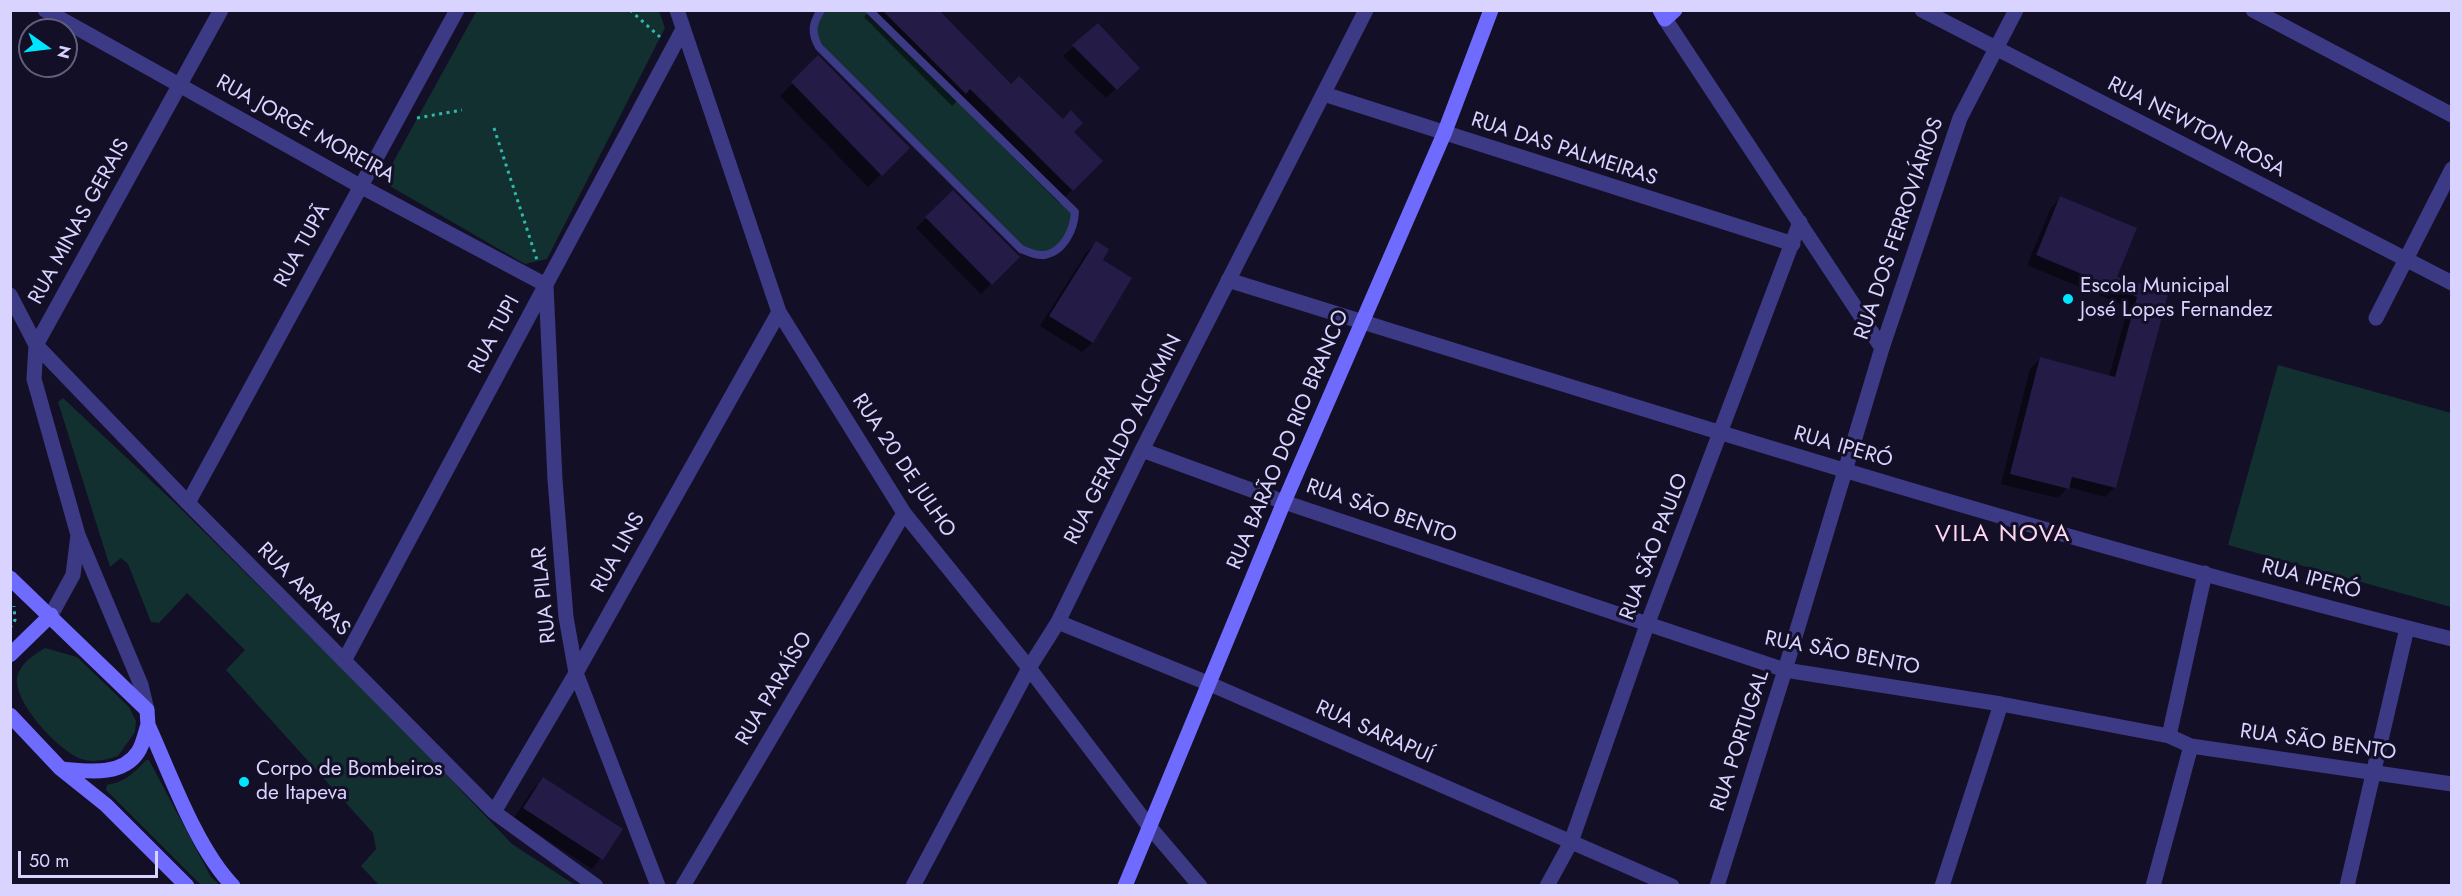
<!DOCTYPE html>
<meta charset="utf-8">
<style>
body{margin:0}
#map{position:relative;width:2462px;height:896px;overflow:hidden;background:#130f26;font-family:Jost,sans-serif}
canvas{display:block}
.frame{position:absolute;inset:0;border:12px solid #d9d4ff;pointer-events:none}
.north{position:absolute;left:18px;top:18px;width:60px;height:60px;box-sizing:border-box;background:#130f26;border:2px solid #625e7d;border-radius:50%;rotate:104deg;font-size:16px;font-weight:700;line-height:24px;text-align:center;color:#d9d4ff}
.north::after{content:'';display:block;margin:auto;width:21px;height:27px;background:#00e5ff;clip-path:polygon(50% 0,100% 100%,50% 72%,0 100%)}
.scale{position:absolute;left:18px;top:851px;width:140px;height:27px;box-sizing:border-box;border:3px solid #d9d4ff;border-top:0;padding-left:8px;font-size:18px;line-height:21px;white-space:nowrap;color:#d9d4ff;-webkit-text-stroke:4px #130f26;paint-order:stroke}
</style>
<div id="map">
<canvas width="2462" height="896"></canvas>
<div class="frame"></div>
<div class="north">N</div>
<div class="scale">50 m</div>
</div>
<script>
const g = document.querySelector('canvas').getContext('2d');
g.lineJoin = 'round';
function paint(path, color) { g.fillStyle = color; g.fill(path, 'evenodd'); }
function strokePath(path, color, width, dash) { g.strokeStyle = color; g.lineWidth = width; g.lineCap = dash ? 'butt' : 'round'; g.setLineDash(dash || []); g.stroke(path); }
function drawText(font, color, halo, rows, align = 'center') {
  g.font = font + ' Jost,sans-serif'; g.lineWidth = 6; g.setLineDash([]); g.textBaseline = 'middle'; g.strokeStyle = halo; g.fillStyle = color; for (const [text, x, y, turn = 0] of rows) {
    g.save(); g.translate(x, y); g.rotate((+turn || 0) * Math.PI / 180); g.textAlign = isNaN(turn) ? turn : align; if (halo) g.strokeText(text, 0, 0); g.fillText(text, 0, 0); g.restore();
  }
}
const green = new Path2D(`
 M477,10L659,11L665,28L547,259L525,264L388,185L386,175Z
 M823,11H866L1072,213C1072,226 1061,249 1047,252C1040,254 1029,249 1022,247L830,54L816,36L819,18Z
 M2278,365L2451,413V607L2228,545Z
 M63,398L177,505L399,725L512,844L575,885H379L361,866L376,849L373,833L226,670L245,650L187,593L159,623L151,622L128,564L121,558L110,567L58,402Z
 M45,648L77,657L129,707L136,721L135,732L118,756C106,760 93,763 81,759C59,751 9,699 18,674C23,661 34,655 45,648Z
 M146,760H149L211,877L220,885H201L106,790L107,785C125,782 134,773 146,760Z`);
const shadow = new Path2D(`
 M870,10H937L1011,86L1101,161L1059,203L957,101L952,106L864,17Z
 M1098,25L1128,77L1106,98L1063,56Z
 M818,57L908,148L868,187L780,96Z
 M953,192L1018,257L981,294L916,228Z
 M2060,198L2115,278L2167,292L2114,488L2105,497L2068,487L2058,498L2001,484L2030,369L2040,359L2109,377L2128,307L2027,265L2051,208Z
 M1096,243L1101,260L1130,278L1092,343L1082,352L1040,326L1086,253Z
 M543,779L621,830L592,869L514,818L533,789Z`);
const building = new Path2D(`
 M882,10H939L1011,84L1019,76L1063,119L1071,110L1083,123L1074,132L1103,161L1073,191L970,89L966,94Z
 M1098,23L1140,68L1117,90L1072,45Z
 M818,55L910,148L882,176L791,82Z
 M953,190L1020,257L992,285L925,217Z
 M2060,196L2137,228L2117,277L2169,291L2116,488L2072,477L2069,489L2010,474L2040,357L2115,377L2137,297L2036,255Z
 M1096,241L1109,249L1103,260L1132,278L1093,343L1049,316Z
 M543,777L623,829L603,860L523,808Z`);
const path = new Path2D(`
 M630,10L660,37
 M417,118L462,110
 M494,128L538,263
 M10,628L15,620L14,606`);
const lane = new Path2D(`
 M821,10C812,24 811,33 819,47L1021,249C1028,252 1036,256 1044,255C1064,252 1074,229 1075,212L869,10`);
const street = new Path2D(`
 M45,10L360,186L546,285L555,480L566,617L576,673L658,886
 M677,10L779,312L904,513L1029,668L1148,825L1200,886
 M1922,10L2452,283
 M2253,10L2452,115
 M1665,19L1882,348
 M1324,94L1793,244
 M1228,280C1634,406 2039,536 2452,639
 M10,295L36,345L188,503L494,812L596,886
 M2376,318L2452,169
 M1142,450L1284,502L1785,670L2001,704L2169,736L2191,746L2452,784
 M188,503L457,10
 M51,615L73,575L78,535
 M1058,622L1210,684L1672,886
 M344,661L683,29
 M147,710L141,685L78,535L34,379L36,345L221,10
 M2169,736L2205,573
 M494,812L576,673L779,312
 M683,886L904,513
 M913,886L1029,668L1058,622L1142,450L1366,10
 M1547,886L1571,842L1647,625L1800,222
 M1717,886L1785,670L1882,348L1960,118L2016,10
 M1942,886L2001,704
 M2153,886L2191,746
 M2347,886L2407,628`);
const secondary = new Path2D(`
 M1660,10L1665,19L1675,10
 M10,578L147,710L148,725C170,773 196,848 233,886
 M10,655L51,615
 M10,715L61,769L106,805L187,886
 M61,769C86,771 122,777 138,752C143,745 145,733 148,725
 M1125,886L1284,502L1444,134L1491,10`);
const markers = [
 [2068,299,6,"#00e5ff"],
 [244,782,6,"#00e5ff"]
];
const streetNames = [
 ["RUA NEWTON ROSA",2196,128,27],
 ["RUA JORGE MOREIRA",305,130,29],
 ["RUA DAS PALMEIRAS",1564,150,18],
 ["RUA MINAS GERAIS",80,222,-61],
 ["RUA DOS FERROVIÁRIOS",1900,229,-71],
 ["RUA TUPÃ",303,246,-61],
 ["RUA TUPI",495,335,-62],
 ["RUA GERALDO ALCKMIN",1124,440,-63],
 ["RUA BARÃO DO RIO BRANCO",1289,440,-67],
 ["RUA IPERÓ",1843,448,16],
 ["RUA 20 DE JULHO",903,466,56],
 ["RUA SÃO BENTO",1381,512,19],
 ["RUA SÃO PAULO",1655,547,-69],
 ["RUA LINS",619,553,-61],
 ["RUA IPERÓ",2311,580,15],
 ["RUA ARARAS",303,590,45],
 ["RUA PILAR",545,595,-96],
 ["RUA SÃO BENTO",1842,654,11],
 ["RUA PARAÍSO",775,689,-59],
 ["RUA SARAPUÍ",1374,733,24],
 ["RUA PORTUGAL",1741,741,-72],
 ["RUA SÃO BENTO",2318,743,8]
];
const poiNames = [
 ["Escola Municipal",2080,287],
 ["José Lopes Fernandez",2080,311],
 ["Corpo de Bombeiros",256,770],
 ["de Itapeva",256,794]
];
const quarterNames = [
 ["VILA NOVA",2003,535]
];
paint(green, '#12302f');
paint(shadow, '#0007');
paint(building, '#241b47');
strokePath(path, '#2fb8b0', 3, [3, 4.5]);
strokePath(lane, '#3d3a85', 8);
strokePath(street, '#3d3a85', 15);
strokePath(secondary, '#6f6bff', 15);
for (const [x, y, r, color] of markers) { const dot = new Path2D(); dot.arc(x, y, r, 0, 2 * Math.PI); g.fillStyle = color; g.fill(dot); strokePath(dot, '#130f26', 2); }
drawText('21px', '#d9d4ff', '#130f26', streetNames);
drawText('21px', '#d9d4ff', '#130f26', poiNames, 'left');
g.letterSpacing = '1.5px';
drawText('24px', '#ffd6f0', '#130f26', quarterNames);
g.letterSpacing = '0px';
</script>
